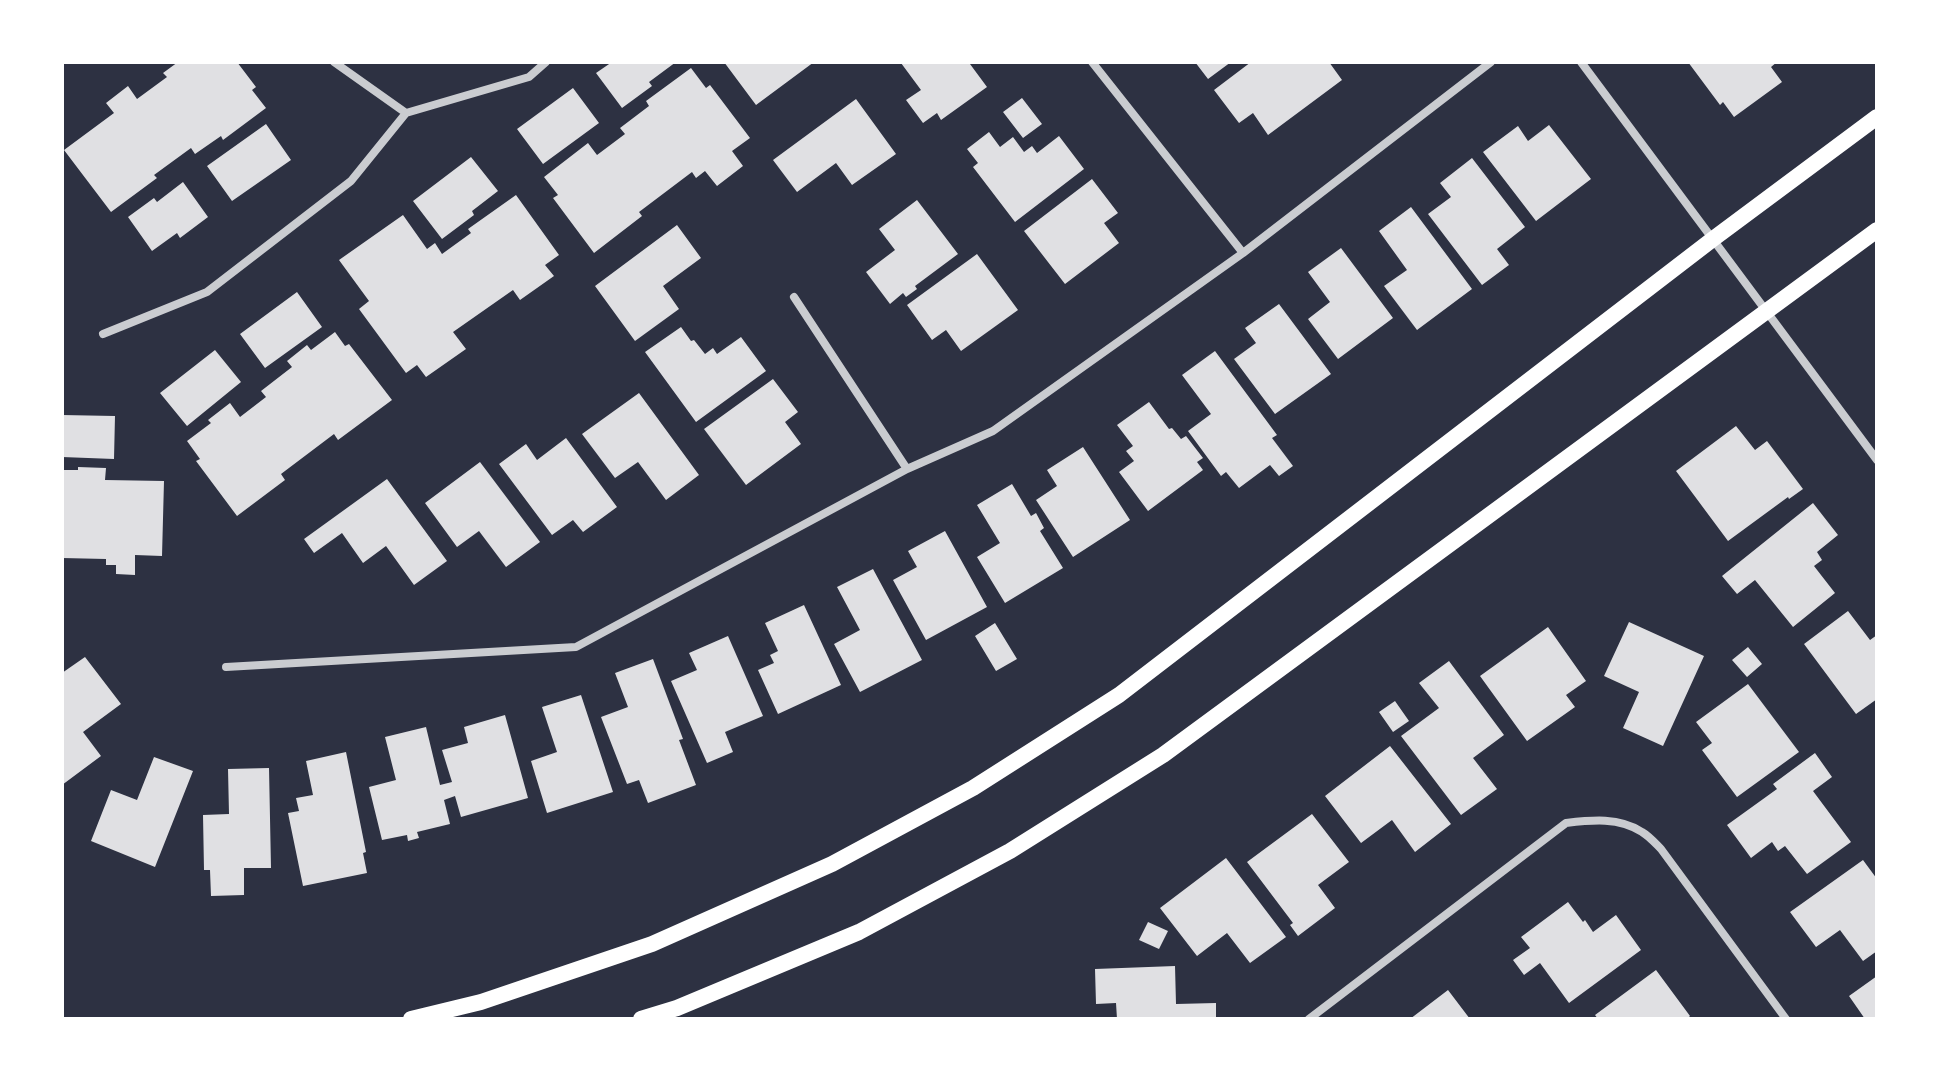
<!DOCTYPE html>
<style>
body{margin:0}
#map{position:relative;width:1939px;height:1081px;overflow:hidden;background:#2d3142;font-family:Karla,sans-serif}
canvas{display:block}
.frame{position:absolute;inset:0;border:64px solid #fff;pointer-events:none}
</style>
<div id="map">
<canvas width="1939" height="1081"></canvas>
<div class="frame"></div>
</div>
<script>
const g = document.querySelector('canvas').getContext('2d');
g.lineJoin = 'round';
function paint(path, color) { g.fillStyle = color; g.fill(path, 'evenodd'); }
function strokePath(path, color, width, dash) { g.strokeStyle = color; g.lineWidth = width; g.lineCap = dash ? 'butt' : 'round'; g.setLineDash(dash || []); g.stroke(path); }
const building = new Path2D(`
 M178,62H237L256,87L252,90L266,108L223,140L221,136L195,154L191,148L154,175L157,178L111,212L64,150L114,113L106,103L128,86L137,99L167,77L163,73Z
 M612,62H676L649,82L652,86L622,108L596,73Z
 M724,62H814L756,105Z
 M903,62H973L970,64L987,87L941,120L937,113L923,123L906,100L921,90L901,63Z
 M1195,62H1231L1208,79Z
 M1251,62H1329L1342,80L1268,135L1253,113L1239,123L1214,90Z
 M1688,62H1777L1771,67L1782,82L1734,117L1723,102L1720,105Z
 M691,68L706,88L710,85L750,138L732,151L743,166L717,186L705,171L696,178L692,172L639,212L642,216L594,253L553,198L558,195L544,177L588,143L597,155L625,134L620,128L649,106L646,101Z
 M573,88L599,123L543,164L517,129Z
 M1022,98L1042,124L1023,138L1003,112Z
 M856,99L896,154L852,185L836,163L797,192L773,160Z
 M266,124L291,160L232,201L207,166Z
 M1549,125L1591,179L1536,221L1483,152L1518,126L1528,141Z
 M989,132L1000,147L1013,137L1024,152L1032,146L1037,153L1059,136L1084,169L1015,222L973,167L978,163L967,149Z
 M471,157L498,191L472,211L474,215L442,239L413,201Z
 M1472,158L1525,227L1497,249L1509,265L1482,285L1428,214L1451,197L1440,183Z
 M1092,179L1118,213L1104,223L1119,243L1065,284L1024,231Z
 M183,182L208,217L180,238L177,233L152,251L128,217L154,198L157,202Z
 M516,195L559,255L545,265L554,276L520,300L513,290L453,332L466,349L426,377L417,365L406,373L359,309L369,301L339,260L403,215L427,249L435,243L442,254L471,233L468,229Z
 M917,200L958,254L915,286L917,289L906,297L903,293L890,304L866,272L895,250L879,229Z
 M1411,207L1472,289L1417,330L1384,286L1407,270L1379,231Z
 M677,225L701,258L663,286L679,309L635,341L595,286Z
 M1341,248L1393,318L1338,359L1308,319L1330,302L1308,272Z
 M977,254L1018,310L961,351L946,330L932,340L907,305Z
 M297,292L322,327L265,368L240,334Z
 M1279,304L1331,374L1275,414L1234,359L1256,343L1245,328Z
 M681,327L691,341L694,340L705,354L713,348L717,354L741,337L766,371L696,422L645,352Z
 M335,332L345,346L349,344L392,400L338,440L334,434L281,474L285,480L237,516L196,461L200,459L187,441L211,423L208,420L230,403L240,417L266,397L261,391L292,367L287,361L307,345L311,350Z
 M215,350L241,382L187,426L160,393Z
 M1215,351L1277,435L1272,438L1293,466L1279,476L1270,465L1239,488L1226,472L1221,476L1188,431L1211,414L1182,375Z
 M773,379L798,412L785,422L801,444L746,485L704,429Z
 M639,393L699,475L666,500L638,462L615,478L582,434Z
 M1149,402L1169,429L1172,428L1181,439L1186,436L1203,458L1197,462L1203,470L1148,511L1119,472L1134,461L1126,451L1133,446L1117,425Z
 M62,415L115,416L114,459L62,457Z
 M1736,426L1755,450L1767,441L1803,489L1789,499L1788,497L1728,541L1676,471Z
 M566,438L617,507L583,532L573,520L552,535L499,464L526,444L537,460Z
 M1083,447L1130,520L1073,557L1036,500L1057,486L1047,470Z
 M480,462L540,542L506,567L479,531L457,547L425,503Z
 M78,467L106,468L105,480L164,481L162,556L135,555V575L116,574V565H106V559L62,558V470H78Z
 M387,479L447,561L414,585L386,546L363,563L342,533L314,553L304,539Z
 M1012,484L1031,516L1036,513L1044,528L1040,531L1063,568L1005,603L977,557L1000,543L977,505Z
 M1813,503L1838,535L1817,552L1822,560L1814,566L1835,593L1793,627L1755,580L1737,594L1722,576Z
 M945,531L987,607L926,640L893,580L917,567L908,551Z
 M873,569L922,660L860,692L834,644L860,630L837,587Z
 M804,605L841,685L778,714L758,670L774,663L770,655L778,651L765,623Z
 M1848,611L1870,640L1877,635V699L1856,714L1804,644Z
 M1629,622L1704,656L1663,746L1623,728L1639,692L1604,676Z
 M995,623L1017,659L996,671L975,636Z
 M1548,627L1586,681L1566,695L1575,707L1527,741L1480,676Z
 M728,636L763,716L725,732L733,752L707,763L671,681L697,670L689,653Z
 M1748,647L1762,664L1747,677L1732,660Z
 M85,657L121,704L83,732L101,756L62,785V673Z
 M653,659L683,739L679,740L696,785L648,803L639,780L627,784L601,717L628,707L615,673Z
 M1449,661L1504,735L1473,758L1497,789L1461,815L1401,736L1439,708L1419,683Z
 M1748,684L1799,752L1737,797L1702,750L1712,743L1696,722Z
 M581,695L613,792L547,813L531,761L557,752L542,707Z
 M1395,701L1409,721L1393,732L1379,712Z
 M505,715L528,798L461,817L455,796L444,800L450,824L417,832L419,838L408,841L407,835L382,840L369,787L396,780L385,737L426,727L440,785L452,782L442,750L468,743L464,727Z
 M1390,746L1451,824L1415,852L1392,820L1361,843L1325,796Z
 M346,752L366,852L363,853L367,873L303,886L288,813L299,811L296,798L313,795L306,761Z
 M1815,753L1832,777L1813,791L1851,842L1807,874L1785,846L1778,851L1772,842L1751,858L1727,825L1777,789L1773,784Z
 M154,757L193,771L155,867L91,841L111,790L137,800Z
 M269,768L271,868H244V895L211,896L210,870H204L203,815L229,814L228,769Z
 M1312,814L1349,862L1318,885L1335,908L1298,936L1290,925L1293,923L1247,862Z
 M1226,858L1286,937L1250,963L1227,933L1197,956L1160,908Z
 M1863,860L1877,879V951L1863,961L1840,930L1816,947L1790,912Z
 M1568,902L1583,922L1585,920L1593,932L1616,915L1641,950L1569,1003L1540,963L1524,975L1513,960L1530,948L1521,937Z
 M1148,922L1168,931L1159,949L1139,940Z
 M1175,966L1176,1004L1216,1003V1019H1117L1116,1003L1096,1004L1095,969Z
 M1656,970L1690,1016L1687,1019H1598L1595,1015Z
 M1877,976V1019H1865L1849,996Z
 M1448,990L1470,1019H1410Z`);
const minor = new Path2D(`
 M334,62L406,113
 M1092,62L1243,253
 M1581,62L1877,460
 M406,113L529,77L546,62
 M794,297L907,469
 M103,334L207,292L351,181L406,113
 M226,667L576,647L907,469L993,431L1243,253L1491,62
 M1309,1019L1566,823C1592,820 1619,817 1642,832C1649,836 1655,843 1661,849L1786,1019`);
const secondary = new Path2D(`
 M411,1019L481,1002L652,944L832,864L973,788L1119,695L1713,239L1877,117
 M641,1019L677,1008L859,932L1010,851L1163,755L1877,230`);
paint(building, '#e0e0e3');
strokePath(minor, '#caccd0', 8);
strokePath(secondary, '#fff', 16);
</script>
